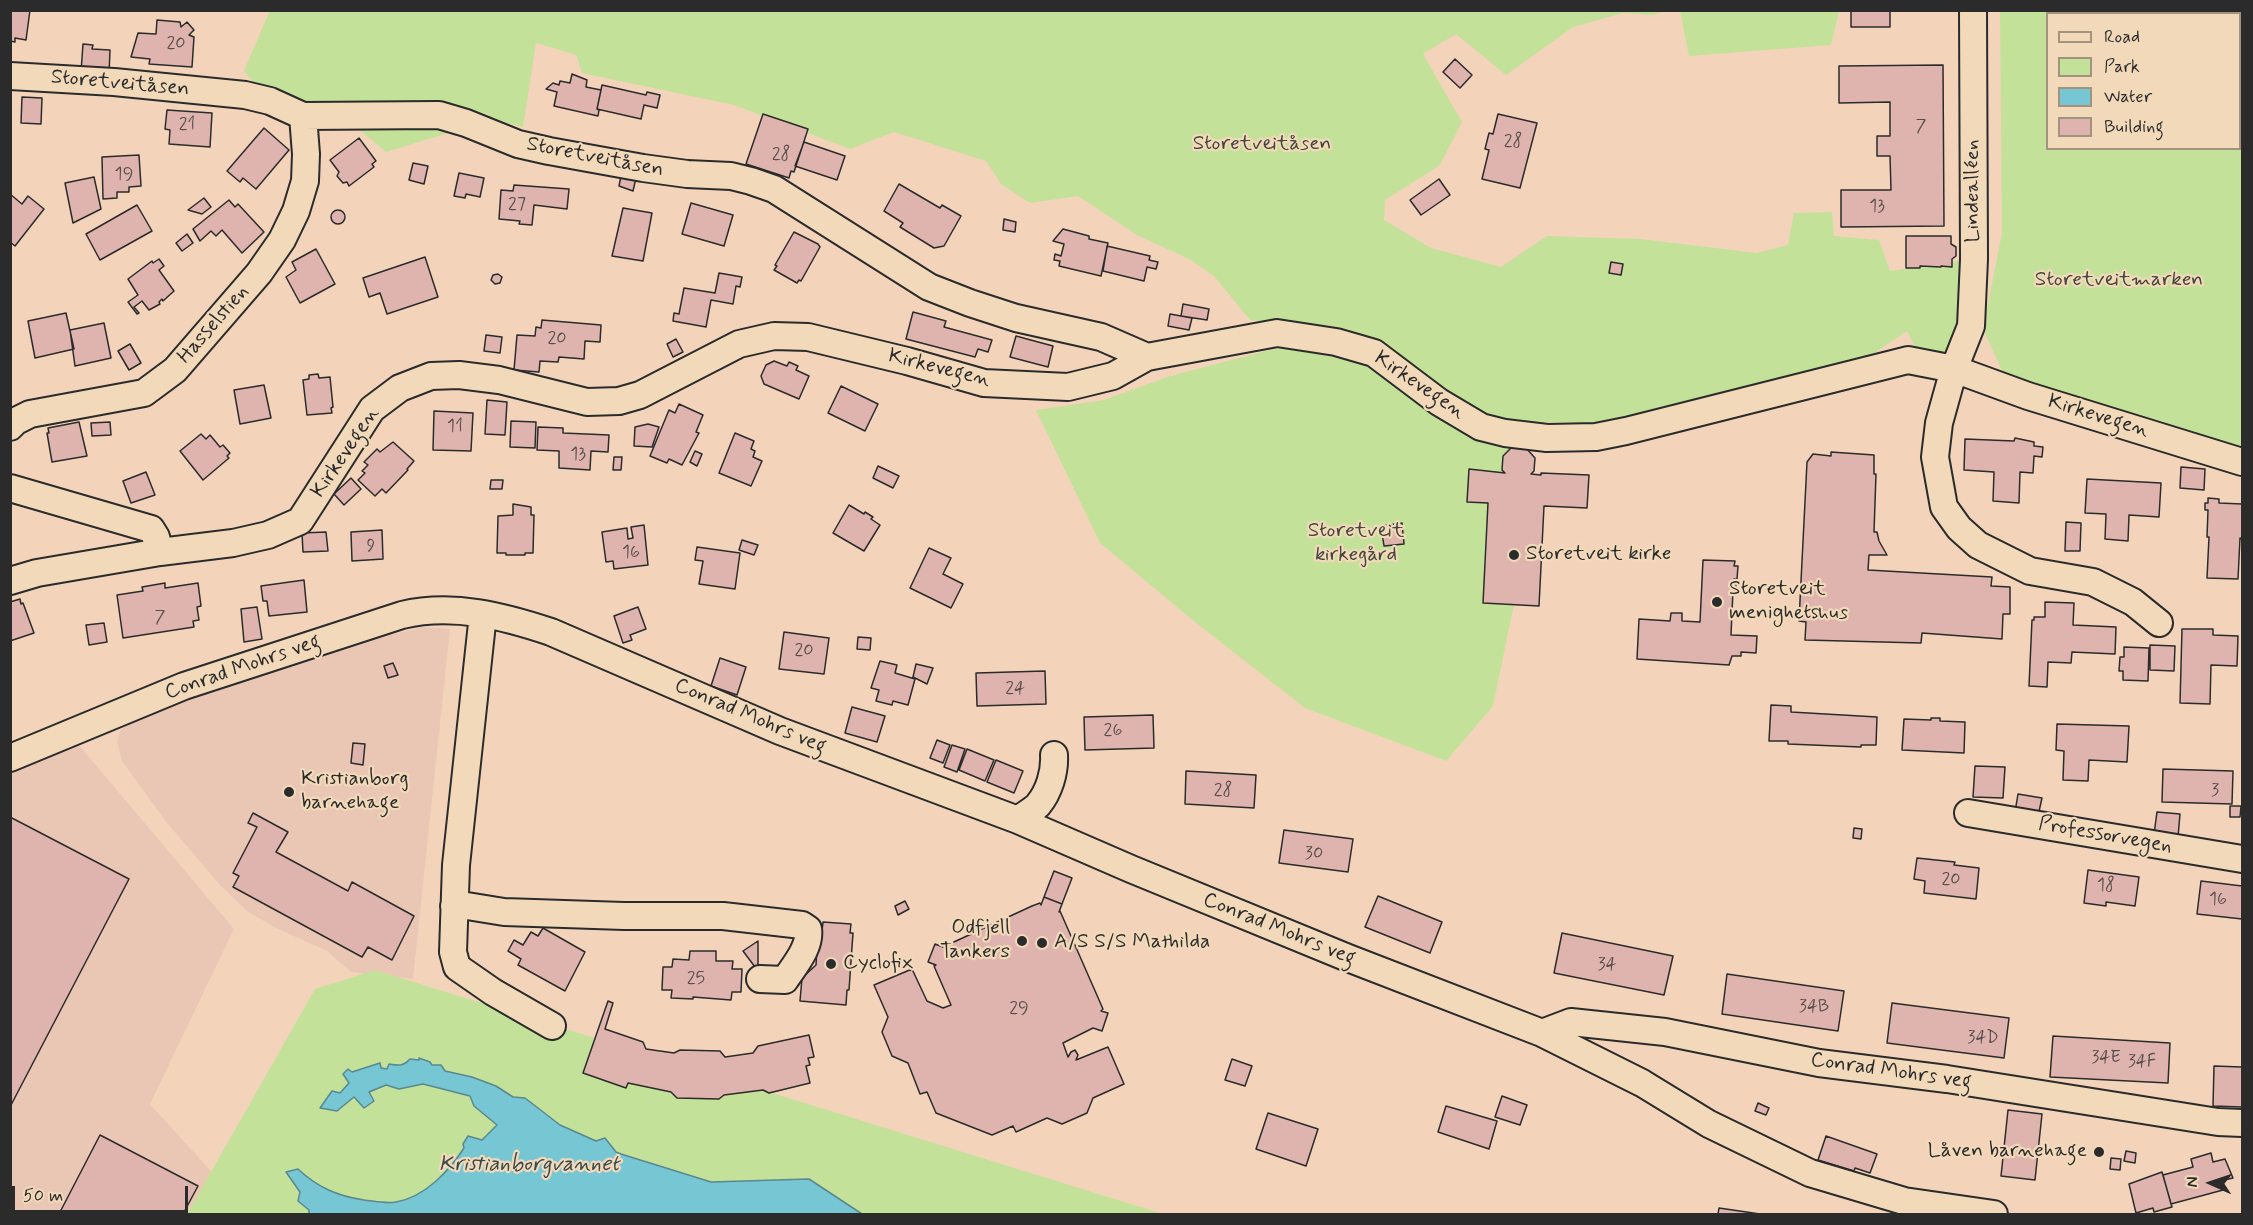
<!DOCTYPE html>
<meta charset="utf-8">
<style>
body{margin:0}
#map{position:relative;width:2253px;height:1225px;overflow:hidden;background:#f3d4bb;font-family:Mynerve,sans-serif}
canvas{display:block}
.frame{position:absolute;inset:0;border:12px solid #2b2b2b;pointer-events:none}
.legend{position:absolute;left:2046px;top:12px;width:195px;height:138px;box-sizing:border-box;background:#f1d9b9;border:2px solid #a29380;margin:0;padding:8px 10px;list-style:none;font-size:18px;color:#2b2b2b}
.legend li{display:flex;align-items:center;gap:12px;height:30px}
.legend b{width:30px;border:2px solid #a29380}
.north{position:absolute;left:2181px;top:1153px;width:60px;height:60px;-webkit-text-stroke:4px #f1d9b9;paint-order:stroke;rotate:273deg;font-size:16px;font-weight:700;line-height:24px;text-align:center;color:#2b2b2b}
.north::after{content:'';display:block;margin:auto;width:21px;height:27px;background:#2b2b2b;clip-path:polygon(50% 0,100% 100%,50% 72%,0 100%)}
.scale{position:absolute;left:12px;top:1186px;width:176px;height:27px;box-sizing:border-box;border:3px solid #2b2b2b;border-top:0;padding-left:8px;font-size:18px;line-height:21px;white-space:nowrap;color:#2b2b2b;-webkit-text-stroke:4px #f1d9b9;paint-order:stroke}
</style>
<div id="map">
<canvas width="2253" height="1225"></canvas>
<div class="frame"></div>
<ul class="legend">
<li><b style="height:8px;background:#f1d9b9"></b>Road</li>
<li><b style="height:16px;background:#c3e199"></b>Park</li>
<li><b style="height:16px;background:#77c6d4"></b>Water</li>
<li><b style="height:16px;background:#dfb4ae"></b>Building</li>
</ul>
<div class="north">N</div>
<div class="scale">50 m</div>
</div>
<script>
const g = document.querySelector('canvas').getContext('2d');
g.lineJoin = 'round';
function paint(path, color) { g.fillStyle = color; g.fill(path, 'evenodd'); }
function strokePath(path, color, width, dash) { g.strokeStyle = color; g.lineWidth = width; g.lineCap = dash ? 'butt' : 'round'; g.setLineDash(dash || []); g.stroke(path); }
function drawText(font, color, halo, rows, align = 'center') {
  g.font = font + ' Mynerve,sans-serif'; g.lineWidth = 4.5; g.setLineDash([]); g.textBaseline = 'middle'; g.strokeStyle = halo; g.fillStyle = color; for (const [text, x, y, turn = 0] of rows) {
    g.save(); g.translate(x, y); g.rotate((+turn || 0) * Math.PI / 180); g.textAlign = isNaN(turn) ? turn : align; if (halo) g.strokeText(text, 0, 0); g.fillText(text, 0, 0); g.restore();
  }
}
const built = new Path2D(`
 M422,627L450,629L413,979L351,972L327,951L276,928L247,911L221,886L167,823L122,761L117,742L120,731L146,711L328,651Z
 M78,744L234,929L150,1104L211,1171L189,1214H11V771Z`);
const green = new Path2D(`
 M270,10L1665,11L1653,15L1623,13L1573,27L1506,75L1456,34L1423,54L1462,122L1440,165L1385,200L1384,220L1431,248L1501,267L1547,236L1640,239L1757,253L1788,245L1794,213L1832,212L1834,236L1879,240L1890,271L1972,259L1961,366L1926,370L1907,331L1864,360L1618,424L1477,420L1348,329L1250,320L1214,276L1189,259L1137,235L1078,196L1030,203L1001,184L986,161L894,132L850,149L734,105L582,73L576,55L536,43L523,127L455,111L458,130L386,152L356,127L265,96L244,71Z
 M1680,11V10L1839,11L1831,45L1689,56Z
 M2000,11H2242V450L2003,373L1983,329L2002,233ZM2048,14H2240V148H2048Z
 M1281,347L1372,364L1460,419L1522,456L1516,594L1493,706L1446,761L1305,708L1190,618L1100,543L1036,410L1104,400L1167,377Z
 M375,970L1163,1214H187L315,989Z`);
const water = new Path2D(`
 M419,1058L430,1062L432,1065H441L445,1071L472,1077L496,1086L513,1097L525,1098L560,1125L596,1141L605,1138L616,1152L621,1154L711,1182L809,1179L862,1214H309V1210L298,1201L300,1192L286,1172L298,1169C317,1187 337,1196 364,1200C374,1201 386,1204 396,1202C425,1197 449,1171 464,1148L463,1144L468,1136L482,1140L497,1125L474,1106L470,1096L423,1084L399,1089L386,1085L369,1092L374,1101L364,1108L354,1097L337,1111L320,1108L332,1091L340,1093L349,1083L343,1074L348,1069L352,1072L380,1063L381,1068L387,1069L389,1064C398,1065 403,1067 410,1059L419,1060Z`);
const building = new Path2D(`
 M10,10H30L26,40L15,38V42L10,41Z
 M1851,10H1892L1890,12V27H1851Z
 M157,20L180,22L181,27L187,22L194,30L189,35L194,37L192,67L149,64L150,59L131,57L138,33L156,34Z
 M83,44L93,45L92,49L110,50L109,74L81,72Z
 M1455,59L1472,75L1460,88L1443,72Z
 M1943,65L1944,226L1841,227V190H1891L1890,156H1877V136H1890V102L1839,103V66Z
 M572,74L587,80L586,87L601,90L597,109L599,110L598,116L554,106L557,92L546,89L553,83L559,85L560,81L570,83Z
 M602,85L646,95L647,92L660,95L657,108L644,105L641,119L597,109Z
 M22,97L42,98L41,124L21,123Z
 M167,110L212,113L210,147L169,144L170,130L165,129Z
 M763,114L808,129L794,172L791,171L789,178L746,164Z
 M1498,114L1537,123L1520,188L1482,179L1489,150L1485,149L1489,133L1493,134Z
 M264,128L289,150L256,189L243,178L240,182L227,171Z
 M359,138L376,161L372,164L374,167L349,186L347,182L343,183L337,176L339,172L330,160Z
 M804,142L845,156L837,180L795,166Z
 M139,155L141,186L129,187V192H117V198L103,199L102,157Z
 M413,163L428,166L424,184L409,180Z
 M459,173L484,178L480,197L466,194L465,198L454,196Z
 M621,176L636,178L633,191L619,186Z
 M94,177L101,209L73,223L65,183Z
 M1439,179L1450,195L1421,215L1410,200Z
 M899,184L940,208L942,205L961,216L944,246L934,248L900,227L903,223L884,211Z
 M514,185L569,189L567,209L534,205L532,225L519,224L520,221L499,219L501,190L513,191Z
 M10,194L22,204L28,196L44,209L15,246L10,242Z
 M204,198L211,207L202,214L188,210Z
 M229,200L235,207L238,204L264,232L242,253L222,230L216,236L211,231L200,241L193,229Z
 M691,203L733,215L724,246L682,234Z
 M137,205L152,231L100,260L86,234Z
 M623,208L652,213L643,261L612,256Z
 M331 217a7 7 0 1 1 14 0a7 7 0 1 1-14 0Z
 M1004,219L1016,222L1015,232L1003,230Z
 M1063,229L1089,236V239L1108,243L1101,276L1059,266L1060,261L1054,260L1055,254L1061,256L1064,244L1053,241Z
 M794,232L818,244L820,247L801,281L799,280L797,283L774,270L777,266L775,265Z
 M187,234L193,243L182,251L176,243Z
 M1906,236H1951V244L1956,247V256L1952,259V267L1941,266V267L1920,266V268H1906Z
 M1107,246L1150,256L1149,260L1158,262L1156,269L1147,267L1144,281L1103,271Z
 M316,249L335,284L300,303L286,277L296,270L292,262Z
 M425,257L438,297L387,314L380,293L369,297L363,278Z
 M159,259L164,266L159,270L174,291L163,301L162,299L159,302L160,304L149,310L142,301L134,307L139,313L137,314L128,302L138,295L128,279L152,261L153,263Z
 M1611,262L1623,264L1621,275L1609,273Z
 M719,273L742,277L740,287L736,286L733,304L711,300L706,327L673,321L674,313L679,314L684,288L715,293Z
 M498,274L502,277L500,283L495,284L491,280L493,275Z
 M1183,304L1209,309L1207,320L1181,316Z
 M913,312L946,321L944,327L992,340L988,352L978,349L975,357L906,339Z
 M66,313L74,349L35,358L28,321Z
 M1170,314L1192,318L1189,330L1168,326Z
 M542,320L601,325L600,342L585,341L584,359L559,357L558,362L540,361L539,372L514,370L517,335L535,336L536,327L541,328Z
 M104,323L111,358L75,366L70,330Z
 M486,335L502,337L500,353L484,351Z
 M1016,336L1053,346L1048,367L1010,357Z
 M676,339L683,352L673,357L667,344Z
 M130,344L141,363L129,370L118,351Z
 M774,361L787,366L789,362L798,366L796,370L809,376L799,399L764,384L761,376L766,365Z
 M318,374L319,378L330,377L333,407L331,408L332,413L307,415L303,380L309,379V375Z
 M264,385L271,418L240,424L234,390Z
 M841,386L878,404L865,431L828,413Z
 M487,400L507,402L505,435L485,434Z
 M679,404L703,415L696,432L699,433L682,465L669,459L667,463L650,456L669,410L675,413Z
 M434,411L473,413L471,451L433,450Z
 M511,421L536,422L535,448L510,447Z
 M79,422L87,456L52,462L47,433H49L48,428Z
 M110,422L111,435L92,436L91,423Z
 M648,424L659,427L652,447L634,446L635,427Z
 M538,427L563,428V433L609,435L608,452L591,451L590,470L559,468V451L537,450Z
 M735,433L754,441L751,449L755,451L753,457L762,461L751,486L719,473Z
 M201,434L206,439L210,435L220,447L223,445L230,453L227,456L229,458L203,480L180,451Z
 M2015,438L2034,442V446L2043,447L2042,457L2034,456L2033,473L2020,472L2019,503L1993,501L1994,472L1964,470L1965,439L2014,441Z
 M393,442L414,461L407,469L408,470L386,493L382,489L375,496L358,480L365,473L362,471L368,465L364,462L377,449L380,452Z
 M1512,447L1526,448L1535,458L1534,471L1531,474L1541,475V473L1589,475L1587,508L1544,506L1539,606L1483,603L1488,503L1467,502L1469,469L1505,473L1502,470L1503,456Z
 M695,451L702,454L697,466L690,462Z
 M1831,452L1874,455V474H1876L1874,532H1877L1879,541L1887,555H1869L1868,570L1992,577L1991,586L2010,587V614H2003L2002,639L1922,633L1921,643L1805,640L1806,622L1799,621L1807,462L1813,454L1831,456Z
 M614,457H622L621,470H613Z
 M878,466L899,476L893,488L873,478Z
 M2181,467L2205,469L2204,490L2180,488Z
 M146,472L155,495L131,503L123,481Z
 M351,478L361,489L344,505L334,494Z
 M2087,479L2161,483L2159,517L2129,515L2128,541L2105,539L2106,514L2085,513Z
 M491,480H503L502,489H490Z
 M2208,498L2219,499V503L2242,504V539L2240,538L2238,579L2207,578L2209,537H2207L2208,510H2205V503H2208Z
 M513,504L531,507V515H534L533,553H525V555H506V553H497L498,516L513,515Z
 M849,505L864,514L865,512L873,517L871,519L880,525L864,551L833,533Z
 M2066,522L2081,523L2080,551H2065Z
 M1402,523L1404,544L1384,546L1381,526Z
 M644,525L648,565L614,569L613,561L606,562L602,532L627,528L628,539L633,538L631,527Z
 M382,530L383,559L352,561L351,532Z
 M326,532L328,551L303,552L302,533Z
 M742,540L758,545L754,555L739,550Z
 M697,547L740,553L735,589L699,584L703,561L695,560Z
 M929,548L951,558L943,574L963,584L951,608L910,588Z
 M1703,560L1735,561L1734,566H1738L1737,579H1734L1733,583H1736V591L1733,590L1731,635L1757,636L1756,653L1741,652V656H1732L1729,665L1637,659L1639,619L1670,621L1671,613H1682V621L1700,622Z
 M304,580L307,612L269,616L267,601H263L261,586Z
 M165,583V588L198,583L201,606L197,607L199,620L193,621L194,627L123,638L117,595L143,591L142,587Z
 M20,599L21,604L23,603L34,633L10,641V602Z
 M2045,602L2074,603L2073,625L2116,627L2115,654L2072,652L2071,663L2048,662L2047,687L2029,686L2032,620H2034V617H2045Z
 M257,607L262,639L244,642L241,609Z
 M638,607L646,629L630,635L632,640L623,643L614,616Z
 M104,623L107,642L89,645L86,625Z
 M2182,629H2213V635L2238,636L2237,666L2211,665L2210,704L2180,703Z
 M784,632L829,638L824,674L779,669Z
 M858,637L871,638L870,650L857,649Z
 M2150,645L2175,646L2174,671L2150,670Z
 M2124,647L2149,648L2148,681L2123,680V671H2119L2120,657H2124Z
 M720,658L746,667L737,695L711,686Z
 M880,661L897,665L895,673L915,679L908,705L893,701L892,705L876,701L879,690L871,688Z
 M393,663L398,675L388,678L384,666Z
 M916,664L933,668L927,684L913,677Z
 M1045,671L1046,704L977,706L976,673Z
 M1771,705L1791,706V712L1877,717L1876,745H1861V747L1788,744V741H1769Z
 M852,707L885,716L877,742L845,733Z
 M1153,715L1154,748L1085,750L1084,717Z
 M1931,718H1940V721L1965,722L1964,753L1902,750L1904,719L1931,720Z
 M2057,724L2129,726L2127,762L2089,760L2088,781L2063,780L2064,751L2056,750Z
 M937,740L950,745L943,763L930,758Z
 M353,743L365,744L363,765L351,763Z
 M952,745L965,749L957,772L944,767Z
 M967,749L994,760L985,781L959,770Z
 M996,760L1023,771L1014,793L987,782Z
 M1975,766L2005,767L2003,798L1973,797Z
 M2163,769L2233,771L2232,804L2162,802Z
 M1186,771L1256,775L1254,808L1185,804Z
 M2018,794L2042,798L2038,816L2015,812Z
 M2230,806H2241L2240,817H2230Z
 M2157,812L2180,814L2178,837L2154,834Z
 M253,813L288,832L276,852L348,891L352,882L414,916L392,960L368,947L362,957L233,887L239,876L233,873L257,827L248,823Z
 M10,817L129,879L10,1107Z
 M1854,828L1862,829L1861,839L1853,838Z
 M1284,830L1353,839L1348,872L1279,863Z
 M1917,858L1955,862L1954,865L1979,868L1976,899L1924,893L1925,881L1914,879Z
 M2088,870L2139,877L2135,906L2106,902V906L2084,903Z
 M1054,871L1072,878L1062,904L1044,897Z
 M2201,881L2242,886V919L2197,914Z
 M1378,896L1442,922L1430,953L1365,927Z
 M1044,897L1062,904L1059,912L1060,911L1103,1009L1101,1011L1108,1013L1102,1031L1093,1028L1063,1043L1068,1057L1071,1052L1075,1050L1078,1055L1076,1060L1108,1047L1124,1084L1093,1098L1087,1113L1062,1124L1047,1118L1016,1132L1013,1126L992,1135L936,1113L927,1092L920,1094L908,1063L892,1056L882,1032L888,1017L874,985L912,969L927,1001L943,1008L951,1005L934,966L936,965L928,962L935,944L943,947L1032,906L1040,903L1041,905Z
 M905,901L909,909L898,915L895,906Z
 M823,922L851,924L850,933H853L849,990H847L846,1005L800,1001L802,978L816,965L818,930L822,931Z
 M543,928L585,952L565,991L518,965L521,959L508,951L514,940L523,945L531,932L538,936Z
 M1562,933L1673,956L1664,995L1554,973Z
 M758,941V966L755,967L743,951Z
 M690,951H716V961H733L732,969H742L741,992H732L731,1000L693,997V999L671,998L672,990H662L663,967H672L673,959L689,960Z
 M1727,974L1844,991L1838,1031L1722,1014Z
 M608,1001L613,1003L605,1029L643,1042L646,1049L674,1053L680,1050L720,1051L725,1057L753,1053L758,1046L809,1035L814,1057L808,1058L810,1065L806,1066L810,1083L769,1093L763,1090L724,1095L719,1099L677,1098L671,1092L628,1083L626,1088L583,1073Z
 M1892,1003L2009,1018L2004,1058L1887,1043Z
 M2053,1036L2170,1043L2168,1083L2050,1077Z
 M1232,1059L1252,1066L1245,1086L1225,1080Z
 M2214,1066L2242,1067V1107L2213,1106Z
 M1502,1096L1527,1105L1520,1125L1495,1117Z
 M1758,1103L1769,1108L1766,1115L1755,1111Z
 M1446,1106L1497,1121L1489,1149L1438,1132Z
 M2008,1110L2042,1114L2035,1180L2001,1176Z
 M1268,1113L1318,1129L1306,1166L1256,1149Z
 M100,1135L198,1186L183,1214H59Z
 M1826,1136L1877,1154L1870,1173L1855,1168L1854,1171L1818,1160Z
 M2126,1151L2136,1153L2135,1163L2124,1161Z
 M2211,1153L2213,1162L2225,1159L2233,1178L2220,1181L2223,1190L2171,1204L2163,1175L2193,1167L2191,1159Z
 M2111,1158L2121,1159L2120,1170L2110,1169Z
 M2162,1172L2172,1207L2154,1212L2153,1208L2136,1213L2129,1184Z
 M1719,1208L1760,1214H1718Z`);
const street = new Path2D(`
 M1973,10L1974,259L1971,326L1954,369L1939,423L1935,457L1944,507L1959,528L1978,545L2030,571L2093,582L2133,602L2159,623
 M10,76L114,82L245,95L270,101L303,116L439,115L466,123L518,144L549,151L643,168L687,174L731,176L751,181L774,189L929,287L970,303L1016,318L1101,337L1147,357
 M10,427L16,421L30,414L144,393L175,370L259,273L282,240L296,211L305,181L306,154L303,116
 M10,488L151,529L156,537L160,552
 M10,581L37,573L160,552L233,543L268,535L300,521L372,409L400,388L431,376L459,375L499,380L587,402L619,401L640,395L739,344L774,336L808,337L907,361L984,383L1068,387L1113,376L1147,357L1277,333L1336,342L1374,353L1439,402L1481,427L1505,433L1547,438L1596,437L1626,431L1908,360L1954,369L2028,396L2242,462
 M483,614L456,865L453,952L457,967L493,992L552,1026
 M10,758L184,686L402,615C453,603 503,616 551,632L780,731L1018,820L1131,869L1348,958L1542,1033L1642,1083L1709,1124L1810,1173L1904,1201L1994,1214
 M1968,813L2242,859
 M1018,820C1024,815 1032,811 1038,805C1049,792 1055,772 1054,755
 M454,906H467L504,912L624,916H723L802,925L808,929C811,947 794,966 785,980L760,979
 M1542,1033L1571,1022L1665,1032L1819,1063L1947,1079L2218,1122L2242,1123`);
const markers = [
 [1514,555,6,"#2b2b2b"],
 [1717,602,6,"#2b2b2b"],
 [289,792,6,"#2b2b2b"],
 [1022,941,6,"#2b2b2b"],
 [1042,943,6,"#2b2b2b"],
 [831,964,6,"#2b2b2b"],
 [2099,1152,6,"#2b2b2b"]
];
const numberNames = [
 ["20",176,44],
 ["21",187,125],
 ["7",1921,127],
 ["28",1513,142],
 ["28",781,155],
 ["19",124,175],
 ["27",517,205],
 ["13",1877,207],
 ["20",557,339],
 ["11",455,427],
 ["13",578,455],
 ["9",371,547],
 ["16",631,553],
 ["7",160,618],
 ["20",804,651],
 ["24",1015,689],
 ["26",1113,731],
 ["28",1223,791],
 ["3",2215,791],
 ["30",1314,854],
 ["20",1951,880],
 ["18",2106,886],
 ["16",2218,900],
 ["34",1607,965],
 ["25",696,979],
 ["34B",1814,1007],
 ["29",1019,1009],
 ["34D",1983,1038],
 ["34E",2106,1058],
 ["34F",2142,1062]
];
const streetNames = [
 ["Storetveitåsen",120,84,5],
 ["Storetveitåsen",595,158,11],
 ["Lindealléen",1974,191,-90],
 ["Hasselstien",214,325,-49],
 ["Kirkevegen",939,369,14],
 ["Kirkevegen",1419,386,34],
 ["Kirkevegen",2098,417,17],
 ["Kirkevegen",346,453,-56],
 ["Conrad Mohrs veg",243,668,-19],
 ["Conrad Mohrs veg",750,717,23],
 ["Professorvegen",2105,836,10],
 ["Conrad Mohrs veg",1279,930,22],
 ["Conrad Mohrs veg",1891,1072,8]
];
const parkNames = [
 ["Storetveitåsen",1262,145],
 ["Storetveitmarken",2119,281],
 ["Storetveit",1356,532],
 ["kirkegård",1356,556]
];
const poiNames = [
 ["Storetveit kirke",1526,555],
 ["Storetveit",1729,590],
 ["menighetshus",1729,614],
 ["Kristianborg",301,780],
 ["barnehage",301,804],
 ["Odfjell",1010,929,"right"],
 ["Tankers",1010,953,"right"],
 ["A/S S/S Mathilda",1054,943],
 ["Cyclofix",843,964],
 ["Låven barnehage",2087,1152,"right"]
];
const waterNames = [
 ["Kristianborgvannet",529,1165]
];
paint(built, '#e9c7b4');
paint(green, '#c3e199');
paint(water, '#77c6d4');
strokePath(water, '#598890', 1.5);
paint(building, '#dfb4ae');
strokePath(building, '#2b2b2b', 1.5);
strokePath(street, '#2b2b2b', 30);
strokePath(street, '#f1d9b9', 26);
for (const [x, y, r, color] of markers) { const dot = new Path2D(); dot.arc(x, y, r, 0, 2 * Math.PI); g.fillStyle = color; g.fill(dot); strokePath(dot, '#f1d9b9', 2); }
drawText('18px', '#584d4c', null, numberNames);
drawText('21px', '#2b2b2b', '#f1d9b9', streetNames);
drawText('21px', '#42463c', '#f1d9b9', parkNames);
drawText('21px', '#2b2b2b', '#f1d9b9', poiNames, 'left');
drawText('italic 22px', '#3a4a4d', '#f1d9b9', waterNames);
</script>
